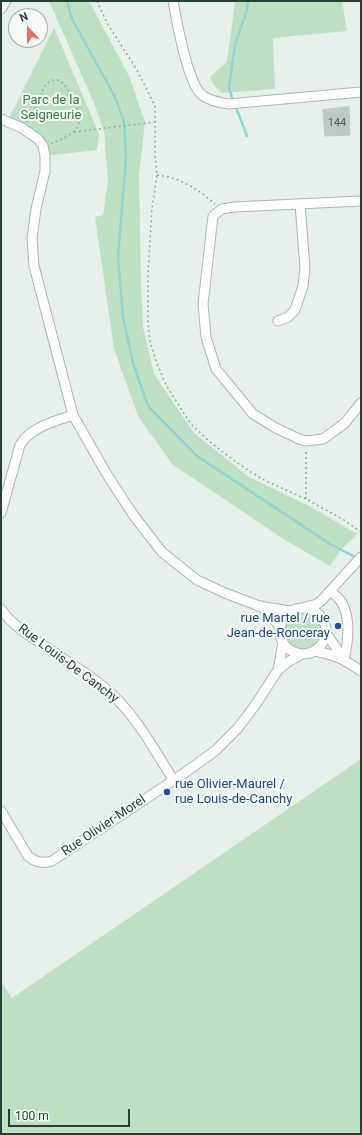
<!DOCTYPE html>
<style>
body{margin:0}
#map{position:relative;width:362px;height:1135px;overflow:hidden;background:#e6efe9;font-family:Roboto,sans-serif}
canvas{display:block}
.frame{position:absolute;inset:0;border:2px solid #234235;pointer-events:none}
.north{position:absolute;left:8px;top:8px;width:40px;height:40px;box-sizing:border-box;background:#f7fbf8;border:1px solid #a2b1aa;border-radius:50%;rotate:338deg;font-size:11px;font-weight:700;line-height:16px;text-align:center;color:#234235}
.north::after{content:'';display:block;margin:auto;width:14px;height:18px;background:#f6685c;clip-path:polygon(50% 0,100% 100%,50% 72%,0 100%)}
.scale{position:absolute;left:8px;top:1109px;width:122px;height:18px;box-sizing:border-box;border:2px solid #234235;border-top:0;padding-left:5px;font-size:12px;line-height:14px;white-space:nowrap;color:#234235;-webkit-text-stroke:3px #f7fbf8;paint-order:stroke}
</style>
<div id="map">
<canvas width="362" height="1135"></canvas>
<div class="frame"></div>
<div class="north">N</div>
<div class="scale">100 m</div>
</div>
<script>
const g = document.querySelector('canvas').getContext('2d');
g.lineJoin = 'round';
function paint(path, color) { g.fillStyle = color; g.fill(path, 'evenodd'); }
function strokePath(path, color, width, dash) { g.strokeStyle = color; g.lineWidth = width; g.lineCap = dash ? 'butt' : 'round'; g.setLineDash(dash || []); g.stroke(path); }
function drawText(font, color, halo, rows, align = 'center') {
  g.font = font + ' Roboto,sans-serif'; g.lineWidth = 4; g.setLineDash([]); g.textBaseline = 'middle'; g.strokeStyle = halo; g.fillStyle = color; for (const [text, x, y, turn = 0] of rows) {
    g.save(); g.translate(x, y); g.rotate((+turn || 0) * Math.PI / 180); g.textAlign = isNaN(turn) ? turn : align; if (halo) g.strokeText(text, 0, 0); g.fillText(text, 0, 0); g.restore();
  }
}
const green = new Path2D(`
 M49,1H89L129,76L145,122L139,175L141,283L143,327L154,374L194,433L249,477L311,507L357,534L340,551L330,566L285,540L172,464L138,416L114,349L95,217L103,215L108,181L104,131L94,103Z
 M237,1H342L347,31L273,38L275,89L222,93L215,87L210,77L227,62L235,2Z
 M54,28L99,134L97,150L45,156L43,146L7,122Z
 M283 630a19 19 0 1 1 38 0a19 19 0 1 1-38 0Z
 M361,759V1134H1V982L12,998Z`);
const stream = new Path2D(`
 M67,1L72,19L115,97L124,122L126,158L118,257L123,317L133,363L148,406L197,456L330,544L357,558
 M232,97L229,88L235,45L247,10L248,1
 M237,110L247,136`);
const building = new Path2D(`
 M349,107L350,135L325,136L323,110Z`);
const path = new Path2D(`
 M97,1L107,23L137,70L155,106V156L157,175L152,208L148,274V321L150,341L156,361L166,385L190,423L210,442L236,462L262,479L306,499L344,520L361,532
 M26,122C30,116 35,109 38,103C44,91 41,84 56,79C66,84 67,89 72,98C88,126 76,134 50,144
 M74,132L155,122
 M157,175C179,177 198,189 215,204
 M306,499V449`);
const minor = new Path2D(`
 M173,1C177,22 187,82 202,95C210,101 218,102 228,104L361,92
 M1,9L6,1
 M1,119L22,128L38,139L43,146L45,156V171L36,209L32,238L34,266L73,415L106,473L134,516L162,552L197,580L225,593L259,606L290,611
 M361,201L234,207L222,209L213,216L203,304L206,337L216,369L253,414L276,428L299,439L306,441L323,439L345,423L361,403
 M278,321L288,317L295,310L303,286L305,268L300,204
 M1,513L20,445C31,427 53,422 73,415
 M330,592C353,603 349,639 344,659
 M261,606L268,612L280,627
 M305,607L317,604L321,601L361,557
 M280 631a23 23 0 1 1 46 0a23 23 0 1 1-46 0Z
 M1,609C10,623 26,633 40,643C61,658 85,671 105,688C135,713 153,748 174,781
 M326,633L343,658
 M314,651C334,654 345,660 361,671
 M278,670L283,643
 M1,811L28,856C35,862 43,864 52,861L183,774L215,751L238,728L256,704L278,670L288,662L302,654`);
const markers = [
 [338,626,4,"#1a4fb4"],
 [167,792,4,"#1a4fb4"]
];
const numberNames = [
 ["144",337,123]
];
const parkNames = [
 ["Parc de la",51,101],
 ["Seigneurie",51,116]
];
const transitNames = [
 ["rue Martel / rue",330,619],
 ["Jean-de-Ronceray",330,634],
 ["rue Olivier-Maurel /",175,785,"left"],
 ["rue Louis-de-Canchy",175,800,"left"]
];
const streetNames = [
 ["Rue Louis-De Canchy",68,664,37],
 ["Rue Olivier-Morel",104,826,-34]
];
paint(green, '#bee0c2');
strokePath(stream, '#8dd5d4', 2.5);
paint(building, '#bbcac2');
strokePath(building, '#b8c9bf', 1);
strokePath(minor, '#a8b8af', 11);
strokePath(path, '#85b49d', 1.5, [2, 3]);
strokePath(minor, '#fff', 9);
for (const [x, y, r, color] of markers) { const dot = new Path2D(); dot.arc(x, y, r, 0, 2 * Math.PI); g.fillStyle = color; g.fill(dot); strokePath(dot, '#f7fbf8', 1.5); }
drawText('11px', '#496458', null, numberNames);
drawText('13px', '#2c7b3d', '#f7fbf8', parkNames);
drawText('13px', '#164399', '#f7fbf8', transitNames, 'right');
drawText('13px', '#234235', '#f7fbf8', streetNames);
</script>
